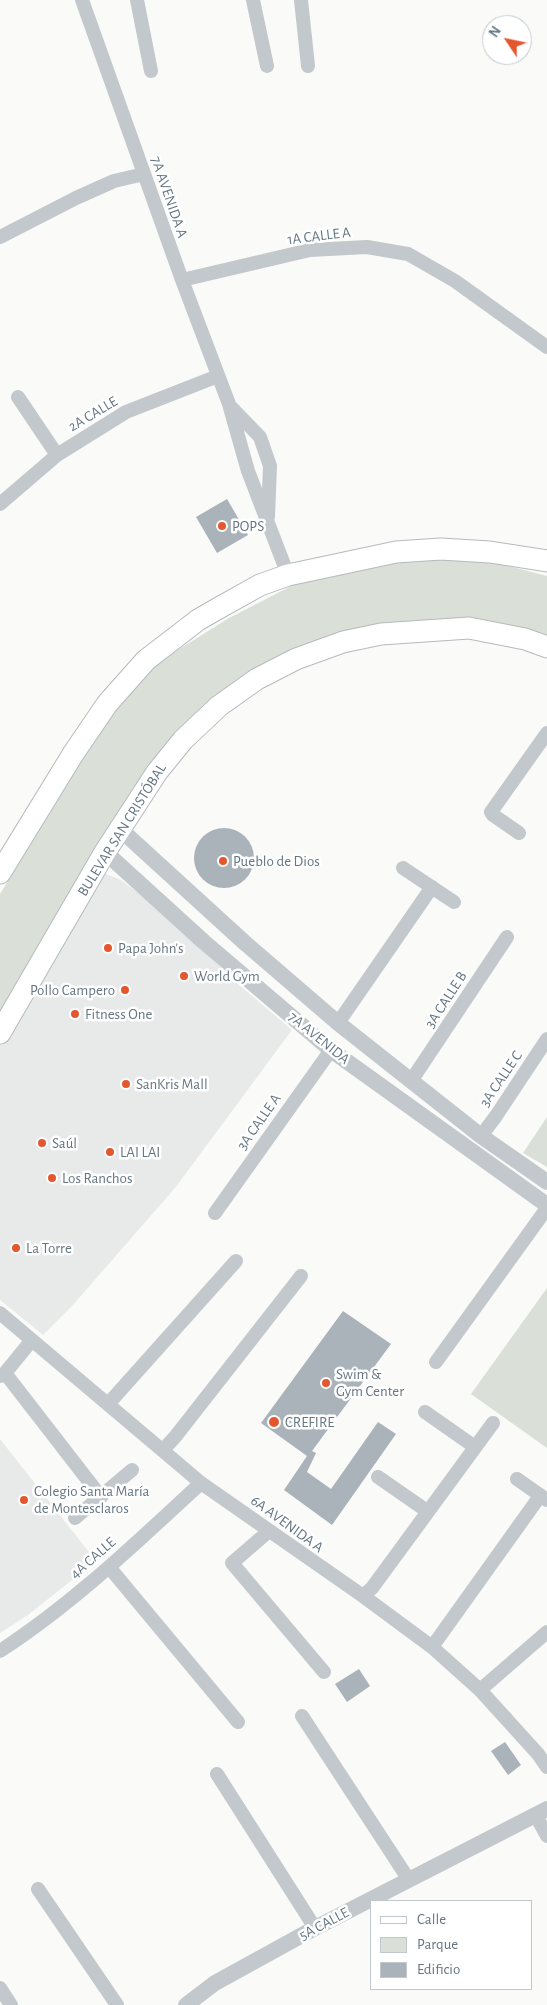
<!DOCTYPE html>
<meta charset="utf-8">
<style>
body{margin:0}
#map{position:relative;width:547px;height:2005px;overflow:hidden;background:#fafaf8;font-family:"Alegreya Sans",sans-serif}
canvas{display:block}
.legend{position:absolute;left:370px;top:1900px;width:162px;height:90px;box-sizing:border-box;background:#fff;border:1px solid #c1c8cd;margin:0;padding:6px 9px;list-style:none;font-size:15px;color:#657683}
.legend li{display:flex;align-items:center;gap:10px;height:25px}
.legend b{width:25px;border:1px solid #c1c8cd}
.north{position:absolute;left:482px;top:15px;width:50px;height:50px;box-sizing:border-box;background:#fff;border:1px solid #c1c8cd;border-radius:50%;rotate:304deg;font-size:14px;font-weight:700;line-height:20px;text-align:center;color:#657683}
.north::after{content:'';display:block;margin:auto;width:18px;height:22px;background:#e4572e;clip-path:polygon(50% 0,100% 100%,50% 72%,0 100%)}
</style>
<div id="map">
<canvas width="547" height="2005"></canvas>
<ul class="legend">
<li><b style="height:6px;background:#fff"></b>Calle</li>
<li><b style="height:14px;background:#dadfd7"></b>Parque</li>
<li><b style="height:14px;background:#aab3b9"></b>Edificio</li>
</ul>
<div class="north">N</div>
</div>
<script>
const g = document.querySelector('canvas').getContext('2d');
g.lineJoin = 'round';
function paint(path, color) { g.fillStyle = color; g.fill(path, 'evenodd'); }
function strokePath(path, color, width, dash) { g.strokeStyle = color; g.lineWidth = width; g.lineCap = dash ? 'butt' : 'round'; g.setLineDash(dash || []); g.stroke(path); }
function drawText(font, color, halo, rows, align = 'center') {
  g.font = font + ' "Alegreya Sans",sans-serif'; g.lineWidth = 5; g.setLineDash([]); g.textBaseline = 'middle'; g.strokeStyle = halo; g.fillStyle = color; for (const [text, x, y, turn = 0] of rows) {
    g.save(); g.translate(x, y); g.rotate((+turn || 0) * Math.PI / 180); g.textAlign = isNaN(turn) ? turn : align; if (halo) g.strokeText(text, 0, 0); g.fillText(text, 0, 0); g.restore();
  }
}
const built = new Path2D(`
 M106,874L121,880L146,899L214,960L231,978L292,1030L175,1188L72,1306L43,1335L0,1300V1041L97,880Z
 M0,1439L96,1561L28,1615L0,1633Z`);
const green = new Path2D(`
 M397,558L489,561L547,576V639L391,627L221,696L0,1020V894L82,760L120,703L160,661L229,618L303,580Z
 M547,1117V1167L523,1153Z
 M547,1288V1448L471,1394Z`);
const building = new Path2D(`
 M227,499L248,535L217,553L196,517Z
 M194 858a30 30 0 1 1 60 0a30 30 0 1 1-60 0Z
 M343,1311L391,1344L312,1451L316,1453L307,1472L331,1489L378,1422L396,1434L332,1525L284,1490L307,1456L261,1423Z
 M359,1669L370,1686L347,1702L335,1684Z
 M505,1742L521,1765L508,1775L491,1751Z`);
const minor = new Path2D(`
 M82,0L182,280L229,404L248,471L288,575
 M137,0L151,71
 M253,0L267,66
 M301,0L308,66
 M0,237L76,198L114,181L144,174
 M182,280L310,250L367,247L408,254L455,281L547,347
 M18,397L57,455
 M231,407L260,437L270,466L268,517
 M0,504L57,455L126,412L218,376
 M519,833L493,815L491,812L547,733
 M403,868L454,902
 M338,1023L432,887
 M411,1081L507,937
 M481,1136L496,1116L547,1039
 M215,1213L331,1050
 M0,1313L201,1483L363,1596L432,1647L480,1690L538,1754L547,1767
 M436,1362L547,1208
 M5,1373L101,1497
 M0,1376L5,1373L32,1340
 M109,1403L236,1261
 M425,1412L475,1447
 M163,1450L175,1437L301,1276
 M378,1477L427,1511
 M517,1479L547,1500
 M75,1518L132,1470
 M269,1531L232,1563L324,1672
 M109,1567L238,1722
 M363,1596L372,1588L493,1423
 M432,1647L540,1496
 M0,1651C74,1603 137,1542 201,1483
 M480,1690L547,1632
 M302,1716L409,1880
 M217,1774L315,1928
 M536,1816L547,1836
 M38,1889L117,2005
 M0,1988L11,2005`);
const tertiary = new Path2D(`
 M120,829L245,943L338,1023L481,1136L547,1182
 M105,852L204,942L331,1050L547,1205
 M186,2005L215,1983L315,1928L547,1809`);
const primary = new Path2D(`
 M0,873L73,754L107,704L146,660L198,620L217,609L260,585L288,575L396,552L441,549L490,552L547,561
 M0,1033L105,852L157,772L183,740L219,706L257,679L296,659L343,642L381,634L469,628L525,639L547,647`);
const markers = [
 [222,526,5,"#e4572e"],
 [223,861,5,"#e4572e"],
 [108,948,5,"#e4572e"],
 [184,976,5,"#e4572e"],
 [125,990,5,"#e4572e"],
 [75,1014,5,"#e4572e"],
 [126,1084,5,"#e4572e"],
 [42,1143,5,"#e4572e"],
 [110,1152,5,"#e4572e"],
 [52,1178,5,"#e4572e"],
 [16,1248,5,"#e4572e"],
 [326,1383,5,"#e4572e"],
 [274,1422,6,"#e4572e"],
 [24,1500,5,"#e4572e"]
];
const streetNames = [
 ["7A AVENIDA A",169,197,71],
 ["1A CALLE A",319,236,-7],
 ["2A CALLE",93,414,-31],
 ["BULEVAR SAN CRISTÓBAL",122,830,-58],
 ["3A CALLE B",446,1000,-57],
 ["7A AVENIDA",319,1038,39],
 ["3A CALLE C",501,1079,-56],
 ["3A CALLE A",259,1122,-55],
 ["6A AVENIDA A",287,1524,36],
 ["4A CALLE",93,1558,-41],
 ["5A CALLE",324,1924,-28]
];
const poiNames = [
 ["POPS",232,526],
 ["Pueblo de Dios",233,861],
 ["Papa John's",118,948],
 ["World Gym",194,976],
 ["Pollo Campero",115,990,"right"],
 ["Fitness One",85,1014],
 ["SanKris Mall",136,1084],
 ["Saúl",52,1143],
 ["LAI LAI",120,1152],
 ["Los Ranchos",62,1178],
 ["La Torre",26,1248],
 ["Swim &",336,1374],
 ["Gym Center",336,1391],
 ["CREFIRE",285,1422],
 ["Colegio Santa María",34,1491],
 ["de Montesclaros",34,1508]
];
paint(built, '#e8e9e9');
paint(green, '#dadfd7');
paint(building, '#aab3b9');
strokePath(primary, '#b5babe', 23);
strokePath(minor, '#c3c8cc', 14);
strokePath(tertiary, '#c3c8cc', 16);
strokePath(primary, '#fff', 21);
for (const [x, y, r, color] of markers) { const dot = new Path2D(); dot.arc(x, y, r, 0, 2 * Math.PI); g.fillStyle = color; g.fill(dot); strokePath(dot, '#fff', 2); }
drawText('15px', '#657683', '#fff', streetNames);
drawText('15px', '#657683', '#fff', poiNames, 'left');
</script>
